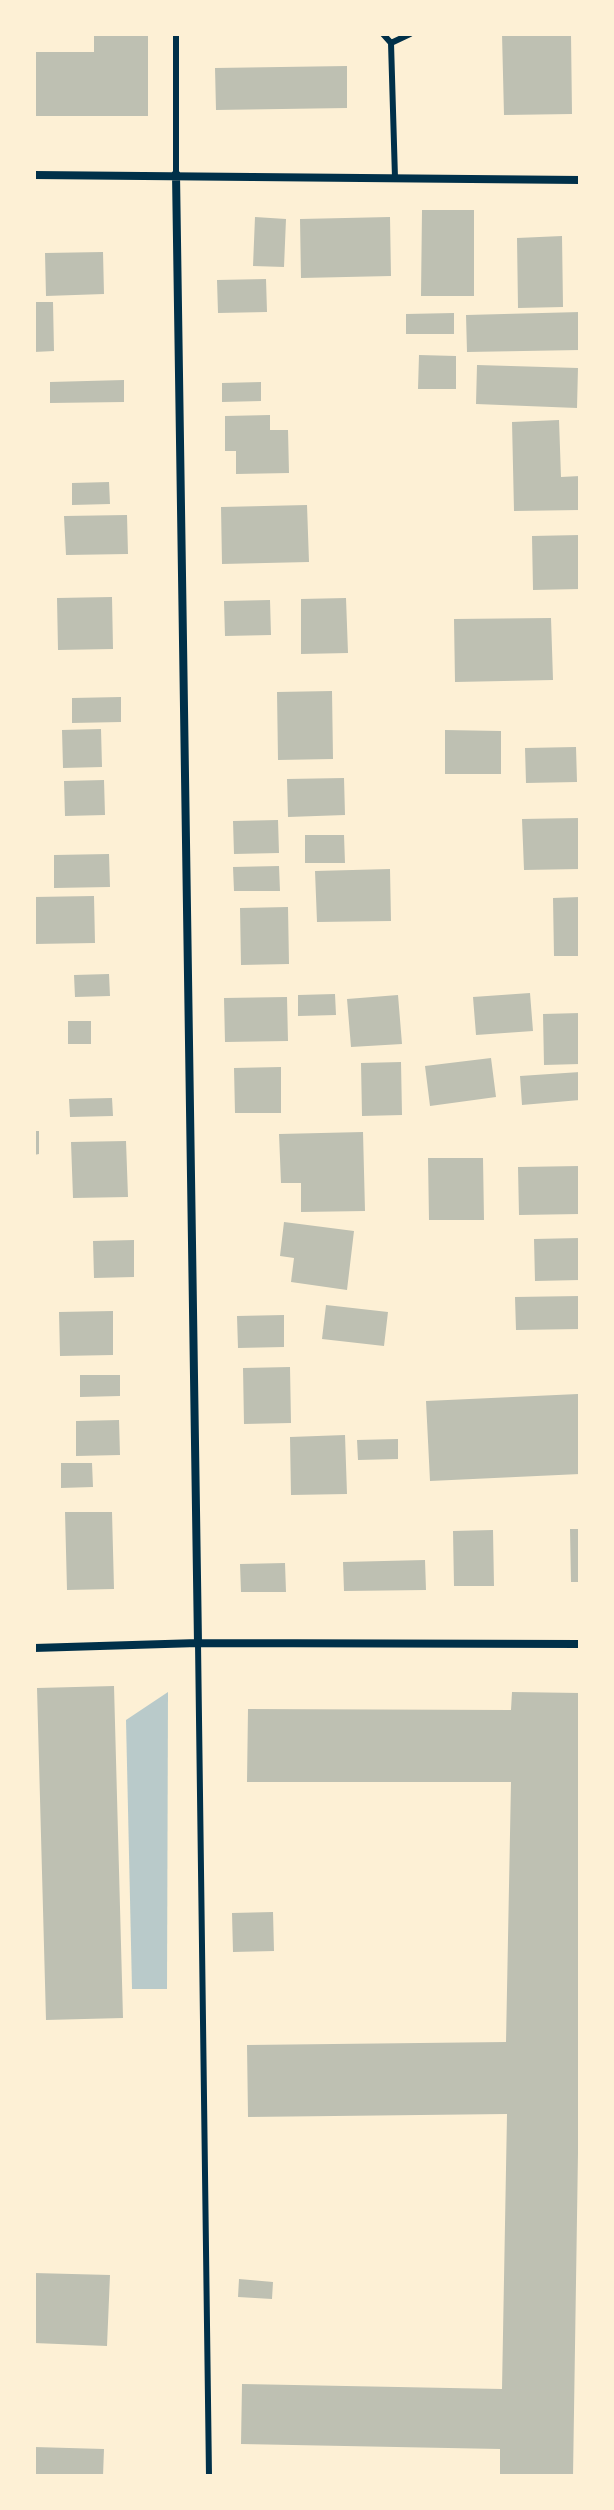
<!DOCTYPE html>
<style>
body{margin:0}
#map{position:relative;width:614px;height:2510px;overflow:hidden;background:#fdf0d5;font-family:"Roboto Condensed",sans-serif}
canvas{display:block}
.frame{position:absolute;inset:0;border:36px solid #fdf0d5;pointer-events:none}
</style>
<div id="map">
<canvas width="614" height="2510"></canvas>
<div class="frame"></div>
</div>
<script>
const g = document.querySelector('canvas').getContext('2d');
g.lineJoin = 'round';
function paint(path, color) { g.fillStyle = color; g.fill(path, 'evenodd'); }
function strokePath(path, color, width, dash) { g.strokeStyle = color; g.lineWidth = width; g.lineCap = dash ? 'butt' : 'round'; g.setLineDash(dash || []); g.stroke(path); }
const green = new Path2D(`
 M168,1692L167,1989H132L126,1720Z`);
const building = new Path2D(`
 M94,34H148V116H34V52H94Z
 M502,34H571L572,114L504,115Z
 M347,66V108L216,110L215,68Z
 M422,210H474V296H421Z
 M255,217L286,219L284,267L253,266Z
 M390,217L391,276L301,278L300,219Z
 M562,236L563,307L518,308L517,238Z
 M103,252L104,294L46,296L45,253Z
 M266,279L267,312L218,313L217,280Z
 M34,302H53L54,351L34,352Z
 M580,312V350L467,352L466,315Z
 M454,313V334H406V314Z
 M419,355L456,356V389H418Z
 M477,365L578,368L577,408L476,404Z
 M124,380V402L50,403V382Z
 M261,382V401L222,402V383Z
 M270,415V430H288L289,473L236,474V451H225V416Z
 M559,420L561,477L580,476V510L514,511L512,422Z
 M109,482L110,504L72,505V483Z
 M307,505L309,562L222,564L221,507Z
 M127,515L128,554L66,555L64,516Z
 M580,535V589L533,590L532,536Z
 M112,597L113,649L58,650L57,598Z
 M346,598L348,653L301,654V599Z
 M270,600L271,635L225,636L224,601Z
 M551,618L553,680L455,682L454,619Z
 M332,691L333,759L278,760L277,692Z
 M121,697V722L72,723V698Z
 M101,729L102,767L63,768L62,730Z
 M445,730L501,731V774H445Z
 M576,747L577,782L526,783L525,748Z
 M344,778L345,815L288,817L287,779Z
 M104,780L105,815L65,816L64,781Z
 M580,818V869L524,870L522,819Z
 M278,820L279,853L234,854L233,821Z
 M305,835H344L345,863H305Z
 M109,854L110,887L54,888V855Z
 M279,866L280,891H234L233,867Z
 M390,869L391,921L317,922L315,871Z
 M94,896L95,943L34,944V897Z
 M580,897V956H554L553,898Z
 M288,907L289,964L241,965L240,908Z
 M109,974L110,996L75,997L74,975Z
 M530,993L533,1031L476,1035L473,997Z
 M335,994L336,1015L298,1016V995Z
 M398,995L402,1044L351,1047L347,999Z
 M287,997L288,1041L225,1042L224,998Z
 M580,1013V1064L544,1065L543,1014Z
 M68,1021H91V1044H68Z
 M491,1058L496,1097L430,1106L425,1066Z
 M401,1062L402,1115L362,1116L361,1063Z
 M281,1067V1113H235L234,1068Z
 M580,1072V1100L522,1105L520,1076Z
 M112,1098L113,1116L70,1117L69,1099Z
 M34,1131H39V1154L34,1155Z
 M363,1132L365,1211L301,1212V1183H281L279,1134Z
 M126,1141L128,1197L73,1198L71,1142Z
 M428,1158H483L484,1220H429Z
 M580,1166V1214L519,1215L518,1167Z
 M284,1222L354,1231L347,1290L291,1282L294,1258L280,1256Z
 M580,1238V1280L535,1281L534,1239Z
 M134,1240V1277L94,1278L93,1241Z
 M580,1296V1329L516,1330L515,1297Z
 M326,1305L388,1312L384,1346L322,1339Z
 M113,1311V1355L60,1356L59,1312Z
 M284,1315V1347L238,1348L237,1316Z
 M290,1367L291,1423L244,1424L243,1368Z
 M80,1375H120V1396L80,1397Z
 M578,1394L580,1474L430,1481L426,1401Z
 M119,1420L120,1455L76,1456V1421Z
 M345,1435L347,1494L291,1495L290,1437Z
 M398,1439V1459L358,1460L357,1440Z
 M61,1463H92L93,1487L61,1488Z
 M65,1512H112L114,1589L67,1590Z
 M570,1529H580V1582H571Z
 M493,1530L494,1586H454L453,1531Z
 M425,1560L426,1590L344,1591L343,1562Z
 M285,1563L286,1592H241L240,1564Z
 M114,1686L123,2018L46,2020L37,1688Z
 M512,1692L580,1693V2023L573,2476H500V2449L241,2444L242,2384L502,2389L507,2114L248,2117L247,2045L506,2042L511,1782H247L248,1709L511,1710Z
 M273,1912L274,1951L233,1952L232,1913Z
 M34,2273L110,2275L107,2346L34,2343Z
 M239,2279L273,2282L272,2299L238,2297Z
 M34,2447L104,2449L103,2476H34Z`);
const service = new Path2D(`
 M176,34V174
 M383,34L391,43L395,178
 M391,43L410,34
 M198,1643L209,2476`);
const minor = new Path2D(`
 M176,174L198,1643
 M34,175L580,180
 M34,1648L198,1643L580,1644`);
paint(green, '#b9caca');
paint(building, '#bec0b2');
strokePath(service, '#003049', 6);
strokePath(minor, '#003049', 8);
</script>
